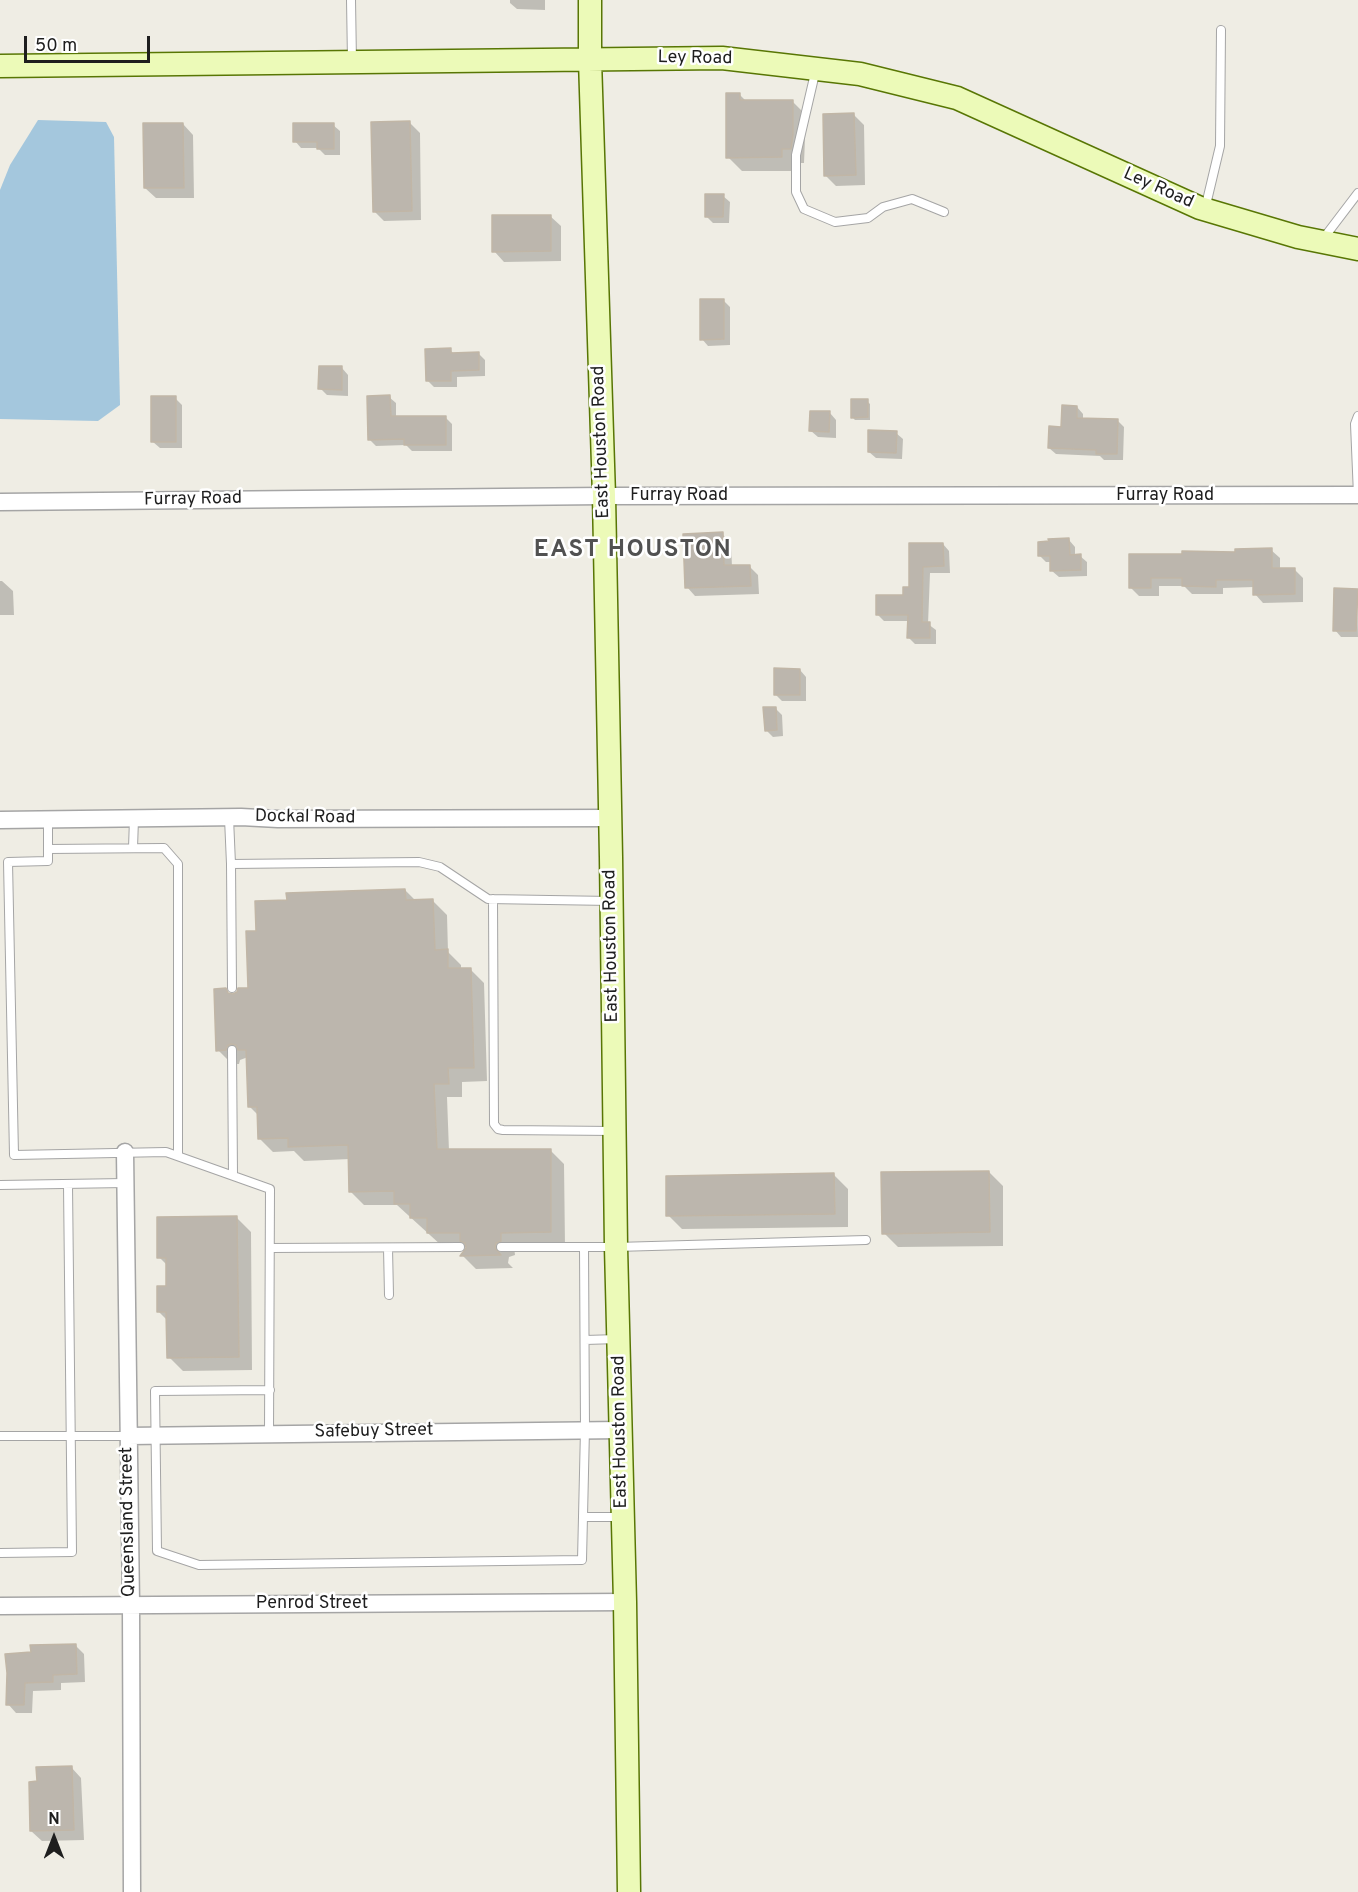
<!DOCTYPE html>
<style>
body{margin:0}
#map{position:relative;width:1358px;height:1892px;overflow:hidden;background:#efede4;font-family:Overpass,sans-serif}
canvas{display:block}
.north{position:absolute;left:24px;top:1808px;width:60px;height:60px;-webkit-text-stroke:4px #fff;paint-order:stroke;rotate:0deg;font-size:16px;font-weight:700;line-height:24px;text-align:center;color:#1e1e1e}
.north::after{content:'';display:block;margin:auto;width:21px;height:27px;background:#1e1e1e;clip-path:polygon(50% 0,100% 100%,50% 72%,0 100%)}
.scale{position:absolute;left:24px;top:36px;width:126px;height:27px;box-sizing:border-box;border:3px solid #1e1e1e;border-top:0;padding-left:8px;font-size:18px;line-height:21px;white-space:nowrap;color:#1e1e1e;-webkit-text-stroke:4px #fff;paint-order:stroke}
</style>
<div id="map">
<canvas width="1358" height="1892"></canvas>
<div class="north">N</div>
<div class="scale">50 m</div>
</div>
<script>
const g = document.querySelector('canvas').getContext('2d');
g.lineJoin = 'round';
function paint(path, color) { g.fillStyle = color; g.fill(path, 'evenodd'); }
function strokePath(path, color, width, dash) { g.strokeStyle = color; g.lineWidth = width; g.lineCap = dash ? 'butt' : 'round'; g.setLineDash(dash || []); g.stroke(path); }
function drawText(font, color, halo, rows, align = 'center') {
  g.font = font + ' Overpass,sans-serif'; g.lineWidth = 5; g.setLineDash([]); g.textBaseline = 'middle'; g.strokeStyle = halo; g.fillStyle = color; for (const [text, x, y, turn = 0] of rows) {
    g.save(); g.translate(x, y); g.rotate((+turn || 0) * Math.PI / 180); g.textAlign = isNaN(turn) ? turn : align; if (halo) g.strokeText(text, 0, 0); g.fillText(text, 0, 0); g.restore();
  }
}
const water = new Path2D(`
 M38,120L106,122L114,137L120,405L98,421L0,419V190L10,165Z`);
const shadow = new Path2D(`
 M510,0H545V10L517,9L510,3Z
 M740,95L746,101H792L806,115L804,163H795V171H742L728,157Z
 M854,115L864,125L865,185L836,186L825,175Z
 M410,123L420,133L421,220L384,221L374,211Z
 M183,124L193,135L194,198H156L145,188Z
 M333,125L340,131V155H325L318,148H301L295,141Z
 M723,196L730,202L729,223H713L706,216Z
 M550,216L561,226V261L504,262L494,251Z
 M723,300L730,307V345L708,346L702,339Z
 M450,350L454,354L478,353L485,360V376L457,377V387H434L427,380Z
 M342,368L348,375V396L327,395L320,388Z
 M389,397L396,403V418L445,417L452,424V451H412L406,445L376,446L369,439Z
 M175,398L182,405V448H160L153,442Z
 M867,401L870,404V420H855L852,417Z
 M1077,407L1083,414V420H1117L1124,427L1123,460H1104L1100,456L1056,454L1049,448Z
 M830,413L836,420V438L818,437L811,431Z
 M896,433L903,439L902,459L876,458L869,452Z
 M722,534L731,543L732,567L749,566L758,575L759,594L695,596L687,587Z
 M1069,540L1075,547V556H1080L1087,562V576L1059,577L1052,571V562H1046L1040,556L1050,543Z
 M943,544L949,551L950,573H930L928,624L936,630V644H915L909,638V621H884L877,614L905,597L911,589L910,545Z
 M1271,550L1280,558V569H1294L1303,578V602L1263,603L1255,594L1254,587L1223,588V594H1192L1184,586H1159V596H1139L1131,588V555L1237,554Z
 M0,581H2L13,591L14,615H0Z
 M1357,590L1358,637H1341L1335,630Z
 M800,670L806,677V701H782L775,694Z
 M775,708L782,715L783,736L773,737L766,730Z
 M405,890L416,901H433L447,915L448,952L461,965V970L470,969L484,983L487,1081L462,1082V1097H447L449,1151L550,1150L564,1164L565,1246H514L515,1255L509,1257L508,1263L513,1268L476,1269L462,1255L469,1246H442L397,1205H364L350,1191V1159L304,1161L294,1151L273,1152L259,1138L258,1115L250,1107L248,1057L240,1060L239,1064H232L218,1050L225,990L230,995L250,989L258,933L288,901Z
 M989,1172L1003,1186V1246L898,1247L884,1233Z
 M834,1175L848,1189V1227L682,1229L668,1215Z
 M237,1218L251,1232L252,1370L183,1371L169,1357L168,1321L159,1312L168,1288V1266L159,1257Z
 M75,1645L84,1654L85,1682L61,1683V1690L33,1691L32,1713H16L8,1704L32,1654Z
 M71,1767L81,1778L84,1840L42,1841L31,1831L38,1783Z`);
const building = new Path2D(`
 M726,93H740V100H793V134L791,149H782V157L726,158Z
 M854,113L856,175L824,176L823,114Z
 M410,121L412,211L373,212L371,122Z
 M143,123H183L184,188H144Z
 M293,123H334V149H317V142H293Z
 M705,194H724L723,217H705Z
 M492,215H551V251L492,252Z
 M700,299H724V339L700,340Z
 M451,348V353L479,352V370L451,371V381H426L425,349Z
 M319,366H342V390L318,389Z
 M390,395L391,416H446V445H404V439L368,440L367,396Z
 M151,396H176V442H151Z
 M851,399H868V417L851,418Z
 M1062,405L1077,406V418L1118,419L1117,454H1096V450L1048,448L1049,426L1061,427Z
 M810,411H830L829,432L809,431Z
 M868,430L897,431L896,453L868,452Z
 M723,532L724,565H750L751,586L685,588L683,534Z
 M1069,538L1070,555L1081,554V570L1050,571V556H1038V542L1049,541L1048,539Z
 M909,543H943L944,566L923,567L922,622H930V638H907L908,615H876V595H903V587H909Z
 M1272,548V568H1295V594L1253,595V580H1216V587L1182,586V578H1151V588H1129V554H1182V551L1235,552V549Z
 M1334,588L1358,589L1356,631H1333Z
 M774,668L800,669V695H774Z
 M763,707H776L777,730L765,731Z
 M405,889L406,900L433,899L435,950L448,949V968H471L474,1068H448L449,1084H434L437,1149H551V1232L501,1233V1241L496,1243L495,1248L501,1255L460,1256L466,1248L465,1243L460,1241V1233H427V1218H410V1204H394V1191L349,1192L348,1145L288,1147V1138L258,1139L257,1107H248L246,1050H238L236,1045L231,1044L227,1046L226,1050L216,1051L214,989L226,988L228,993L233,994L237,992L238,988H248L246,931H256L255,901L287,900L286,893Z
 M989,1171L990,1232L882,1234L881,1172Z
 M834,1173L835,1214L666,1216V1176Z
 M237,1216L239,1357L167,1358L166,1312H157V1286H166V1258H157V1217Z
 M76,1644L77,1674L53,1675V1682L25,1683L24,1705H6L7,1673L5,1654L31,1652L30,1645Z
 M72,1766L74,1830L30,1831L29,1782L37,1781L36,1767Z`);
const lane = new Path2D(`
 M351,0L352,61
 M816,69L796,155V192L804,209L835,222L868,218L883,207L912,199L944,212
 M1205,209L1220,146L1221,30
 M1323,239L1358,193
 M1358,416L1355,424L1358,495
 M229,818L231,864L419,862L440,867L488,899L611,901
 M48,819V861L8,862L14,1155L166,1152L270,1189L269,1433
 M133,848L134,819
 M48,849L164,848L178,864V1156
 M231,864L232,988
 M493,899L494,1124L498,1129L503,1130L614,1131
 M232,1050L233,1175
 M0,1185L125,1183
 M501,1247H616L866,1240
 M270,1248L460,1247
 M388,1248L389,1295
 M585,1340L618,1339
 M270,1390L155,1391L157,1551L199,1565L582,1560L585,1429L584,1247
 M0,1436H128
 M583,1517H622
 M0,1553L72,1552L68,1185`);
const street = new Path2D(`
 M0,502L604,496L1358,495
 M0,820L241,817L278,819L609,818
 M125,1152L131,1605L132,1892
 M128,1436L621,1430
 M0,1606L625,1602`);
const secondary = new Path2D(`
 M590,0V60L604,496L611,857L616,1247L625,1602L629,1892
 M0,66L722,58L860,74L957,98L1200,208L1298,237L1358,249`);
const streetNames = [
 ["Ley Road",695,59,1],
 ["Ley Road",1158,189,24],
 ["East Houston Road",602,442,-92],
 ["Furray Road",679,496],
 ["Furray Road",1165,496],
 ["Furray Road",193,500,-1],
 ["Dockal Road",305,818,1],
 ["East Houston Road",612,946,-91],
 ["Safebuy Street",374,1432,-1],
 ["East Houston Road",621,1432,-91],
 ["Queensland Street",129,1522,-91],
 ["Penrod Street",312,1604]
];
const districtNames = [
 ["EAST HOUSTON",633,551]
];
paint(water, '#a4c7dd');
paint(shadow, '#0003');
paint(building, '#bcb6ad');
strokePath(building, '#c1b6a6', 1.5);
strokePath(lane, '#a5a5a5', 10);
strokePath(street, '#a5a5a5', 19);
strokePath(secondary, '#587604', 25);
strokePath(lane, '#fff', 8);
strokePath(street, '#fff', 16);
strokePath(secondary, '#ecfab8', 22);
drawText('18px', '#1e1e1e', '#fff', streetNames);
g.letterSpacing = '1.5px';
drawText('bold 24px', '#515151', '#fff', districtNames);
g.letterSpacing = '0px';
</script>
